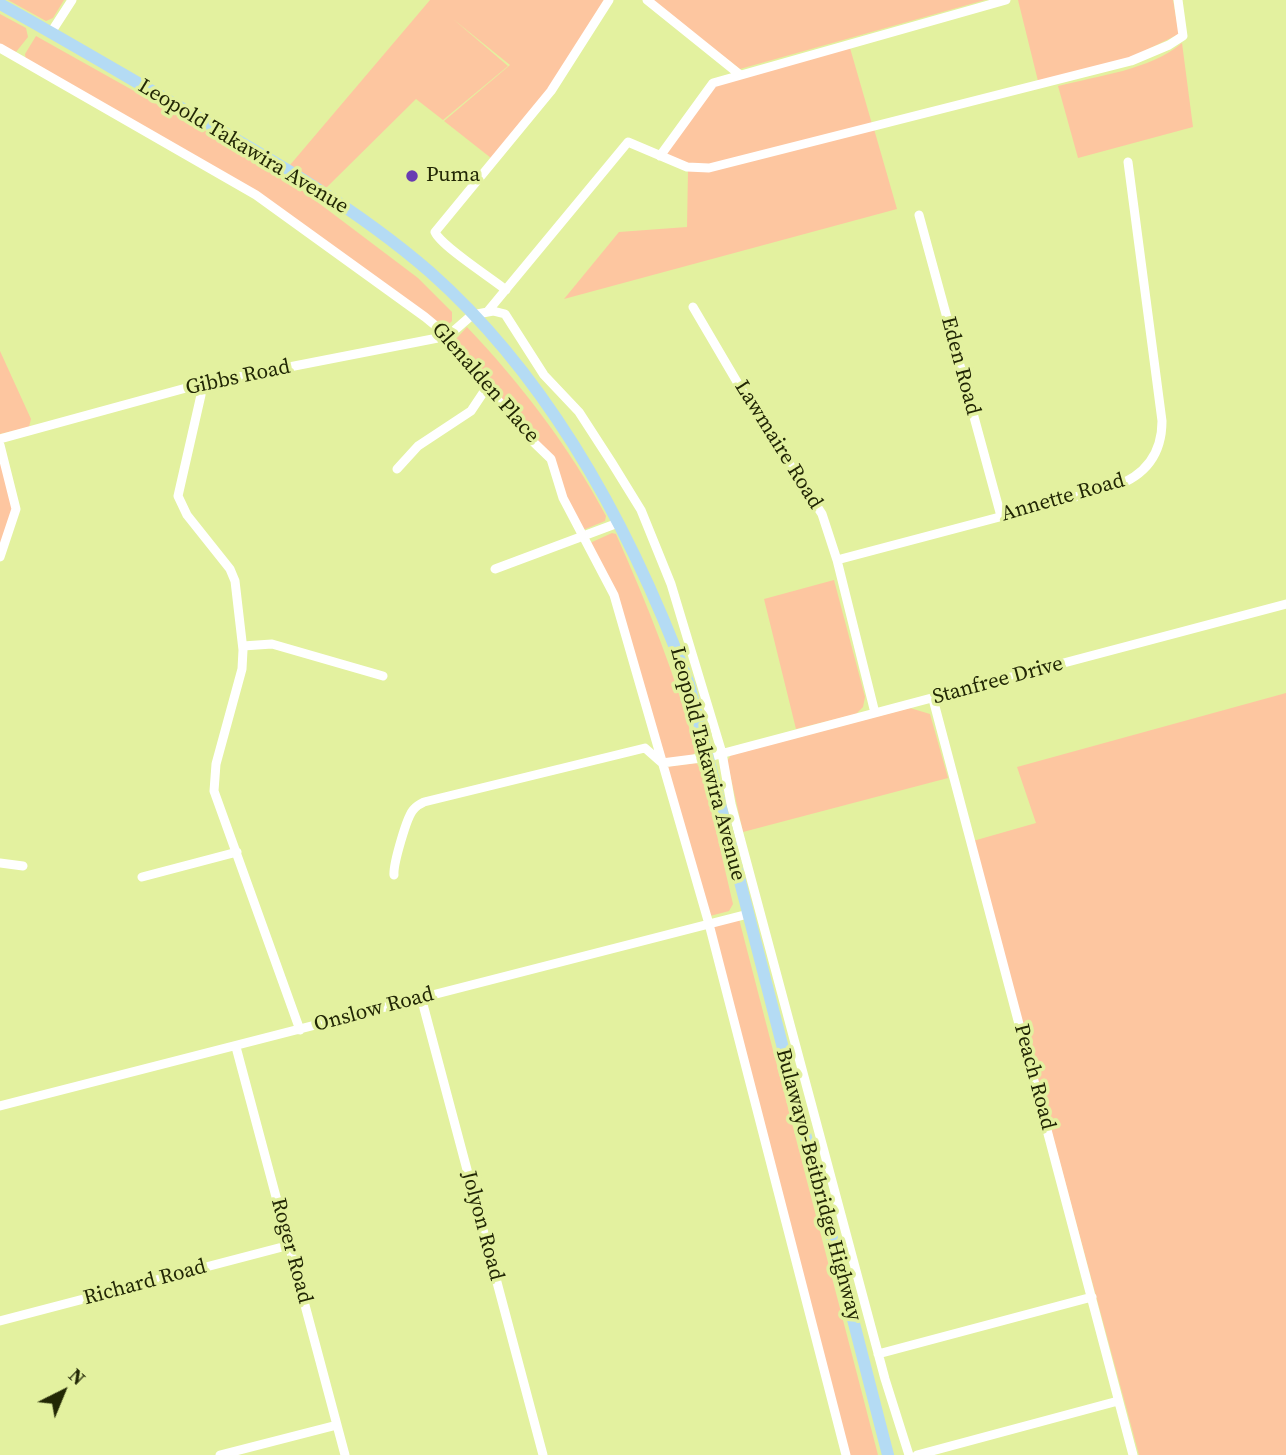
<!DOCTYPE html>
<style>
body{margin:0}
#map{position:relative;width:1286px;height:1455px;overflow:hidden;background:#e3f19f;font-family:"Source Serif 4",serif}
canvas{display:block}
.north{position:absolute;left:28px;top:1357px;width:70px;height:70px;-webkit-text-stroke:5px #e3f19f;paint-order:stroke;rotate:43deg;font-size:19px;font-weight:700;line-height:28px;text-align:center;color:#222705}
.north::after{content:'';display:block;margin:auto;width:24px;height:32px;background:#222705;clip-path:polygon(50% 0,100% 100%,50% 72%,0 100%)}
</style>
<div id="map">
<canvas width="1286" height="1455"></canvas>
<div class="north">N</div>
</div>
<script>
const g = document.querySelector('canvas').getContext('2d');
g.lineJoin = 'round';
function paint(path, color) { g.fillStyle = color; g.fill(path, 'evenodd'); }
function strokePath(path, color, width, dash) { g.strokeStyle = color; g.lineWidth = width; g.lineCap = dash ? 'butt' : 'round'; g.setLineDash(dash || []); g.stroke(path); }
function drawText(font, color, halo, rows, align = 'center') {
  g.font = font + ' "Source Serif 4",serif'; g.lineWidth = 7; g.setLineDash([]); g.textBaseline = 'middle'; g.strokeStyle = halo; g.fillStyle = color; for (const [text, x, y, turn = 0] of rows) {
    g.save(); g.translate(x, y); g.rotate((+turn || 0) * Math.PI / 180); g.textAlign = isNaN(turn) ? turn : align; if (halo) g.strokeText(text, 0, 0); g.fillText(text, 0, 0); g.restore();
  }
}
const green = new Path2D(`
 M8,0H64L53,18L46,21Z
 M430,0H604L548,90L491,158L444,121L510,65L453,19L508,66L443,120L416,99L325,189L290,165Z
 M651,0H985L740,69Z
 M1018,0H1173L1179,34L1128,59L1038,81Z
 M0,14L26,28L28,37L16,52L0,46Z
 M36,36L275,170L418,278L452,312V321L445,328L257,193L26,60L25,54Z
 M1182,43L1193,127L1078,158L1058,86C1097,76 1150,70 1182,43Z
 M850,48L872,124L708,165L687,164L665,154L715,85Z
 M874,129L897,209L564,299L619,232L687,227L688,171Z
 M467,327C521,384 569,446 606,516L605,521L583,530L564,496L556,470L455,340Z
 M0,351L31,419L29,427L0,434Z
 M0,460L13,506L0,545Z
 M612,533L616,534C648,606 676,676 696,752C686,761 674,761 662,757L616,595L590,543Z
 M834,580L865,697L863,707L856,714L796,729L764,599Z
 M1286,693V1455H1139L973,841L1036,823L1017,767Z
 M910,708L930,714L948,778L743,832L727,761L731,755Z
 M696,763L701,767L733,904L729,911L710,916L665,767Z
 M739,919L878,1455H848L711,925Z`);
const minor = new Path2D(`
 M647,0L739,74
 M52,31L72,0
 M0,48L256,195L425,317L448,336L522,431L551,459L563,498L614,595L709,924L846,1455
 M660,156L713,83L1006,0
 M919,215L1001,516
 M506,290C490,277 441,246 435,232L551,91L609,0
 M693,307L750,404L822,514L837,560L875,713
 M488,311L628,142L687,167L709,168L1131,61L1169,45L1183,36L1178,0
 M197,385L201,395L178,496L187,515L230,569L235,581L243,650L242,669L216,764L214,791L300,1030
 M0,439L197,385L448,336L472,315L493,311L505,314L544,375L579,412L612,463L641,510L671,584L722,753L731,804L885,1379L909,1455
 M0,445L16,509L0,557
 M397,469L418,446L471,411L487,387
 M837,560L1113,487C1145,476 1162,455 1162,421L1128,162
 M495,569L618,523
 M243,646L272,644L383,676
 M933,699L1133,1455
 M0,863L23,866
 M394,875C393,865 407,815 414,809C416,806 420,804 424,802L645,748L662,763L709,757L1286,604
 M142,877L237,852
 M421,997L543,1455
 M236,1047L345,1455
 M0,1106L748,914
 M0,1321L290,1245
 M878,1354L1092,1297
 M220,1455L337,1425
 M917,1455L1118,1401`);
const highway = new Path2D(`
 M0,4C62,38 122,74 183,109C269,158 355,207 430,272C553,381 633,533 689,684L888,1455`);
const markers = [
 [412,176,7,"#683bb2"]
];
const streetNames = [
 ["Leopold Takawira Avenue",243,147,31],
 ["Eden Road",960,366,75],
 ["Gibbs Road",238,378,-12],
 ["Glenalden Place",485,383,49],
 ["Lawmaire Road",778,445,58],
 ["Annette Road",1063,498,-16],
 ["Stanfree Drive",998,681,-15],
 ["Leopold Takawira Avenue",707,764,75],
 ["Onslow Road",374,1010,-15],
 ["Peach Road",1034,1077,75],
 ["Bulawayo-Beitbridge Highway",818,1185,75],
 ["Jolyon Road",482,1226,75],
 ["Roger Road",291,1251,75],
 ["Richard Road",145,1283,-15]
];
const poiNames = [
 ["Puma",426,176]
];
paint(green, '#fdc6a0');
strokePath(minor, '#fff', 9);
strokePath(highway, '#b4dbf4', 12);
for (const [x, y, r, color] of markers) { const dot = new Path2D(); dot.arc(x, y, r, 0, 2 * Math.PI); g.fillStyle = color; g.fill(dot); strokePath(dot, '#e3f19f', 2.5); }
drawText('21px', '#222705', '#e3f19f', streetNames);
drawText('21px', '#222705', '#e3f19f', poiNames, 'left');
</script>
